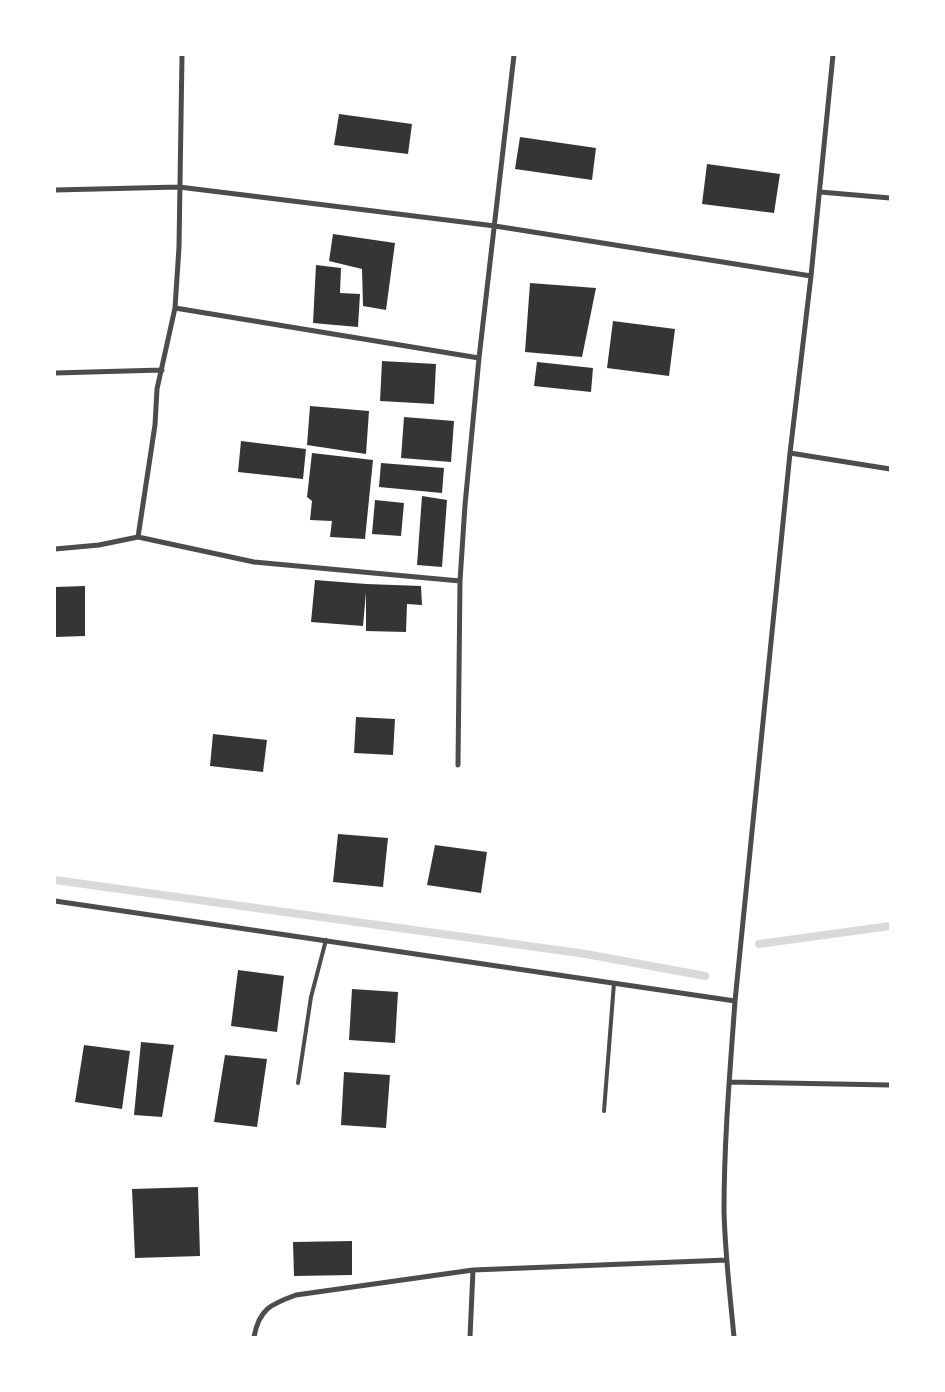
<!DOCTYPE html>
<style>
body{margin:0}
#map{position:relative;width:945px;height:1392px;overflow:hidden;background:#fff;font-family:"Zilla Slab",serif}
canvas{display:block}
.frame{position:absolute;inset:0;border:56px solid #fff;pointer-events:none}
</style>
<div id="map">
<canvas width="945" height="1392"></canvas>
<div class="frame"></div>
</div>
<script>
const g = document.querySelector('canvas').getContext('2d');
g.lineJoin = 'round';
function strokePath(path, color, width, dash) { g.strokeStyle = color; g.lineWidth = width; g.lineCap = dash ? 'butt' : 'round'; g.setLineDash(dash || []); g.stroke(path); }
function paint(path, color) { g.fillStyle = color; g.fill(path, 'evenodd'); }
const stream = new Path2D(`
 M55,880L586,954L705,976
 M759,944L890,926`);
const building = new Path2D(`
 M339,114L412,124L408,154L334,145Z
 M520,137L596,148L592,180L515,169Z
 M707,164L780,174L774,213L702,204Z
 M333,234L395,243L386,310L363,306L362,269L329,261Z
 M316,265L341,268L340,293L360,294L358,327L313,323Z
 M530,283L596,288L582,357L525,352Z
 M613,321L675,329L669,376L607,368Z
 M382,361L436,364L434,404L380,401Z
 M537,362L593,368L591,392L534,386Z
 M310,406L369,411L366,454L307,445Z
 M404,417L454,421L451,462L401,458Z
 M241,441L306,449L303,479L238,472Z
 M312,453L373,460L365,539L330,537L332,521L310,520L312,501L307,497Z
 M381,463L444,468L442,493L379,487Z
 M422,496L447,500L442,567L417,565Z
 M375,500L404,503L401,536L372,534Z
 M315,580L366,584L421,586L422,605L407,604L406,632L366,631V592L363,626L311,622Z
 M85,586V636L55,637V587Z
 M356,717L395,719L393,755L354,753Z
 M213,734L267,740L263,772L210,766Z
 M338,834L388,838L383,887L333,882Z
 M435,845L487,852L481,893L427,885Z
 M238,970L284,976L277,1032L231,1026Z
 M352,989L398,992L395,1043L349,1040Z
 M141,1042L174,1045L162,1117L134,1115Z
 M84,1045L130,1051L122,1109L75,1102Z
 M225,1055L267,1059L257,1127L214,1122Z
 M344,1072L390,1075L386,1128L341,1125Z
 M198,1187L200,1256L135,1258L132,1189Z
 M352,1241V1275L294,1276L293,1242Z`);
const service = new Path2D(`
 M298,1083L311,997L326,940
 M604,1111L614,983`);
const minor = new Path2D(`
 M55,190L179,187L495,226L811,276
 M820,192L890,198
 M175,308L479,358
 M55,373L162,370
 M790,453L890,469
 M138,537L155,425L157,389L175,308L179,247L182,55
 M55,549L99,545L138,537L254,562L460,581
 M458,765L460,581L465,505L479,358L514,55
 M55,901L735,1001
 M729,1082L890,1085
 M254,1337C259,1309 271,1304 296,1295L473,1270L727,1260
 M470,1337L473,1270
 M734,1337C730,1295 725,1253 724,1211C724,1141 730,1071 735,1001L790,453L811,276L833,55`);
strokePath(stream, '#d9d9d9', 8);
paint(building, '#353535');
strokePath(service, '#4c4c4c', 4);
strokePath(minor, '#4c4c4c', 5);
</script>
